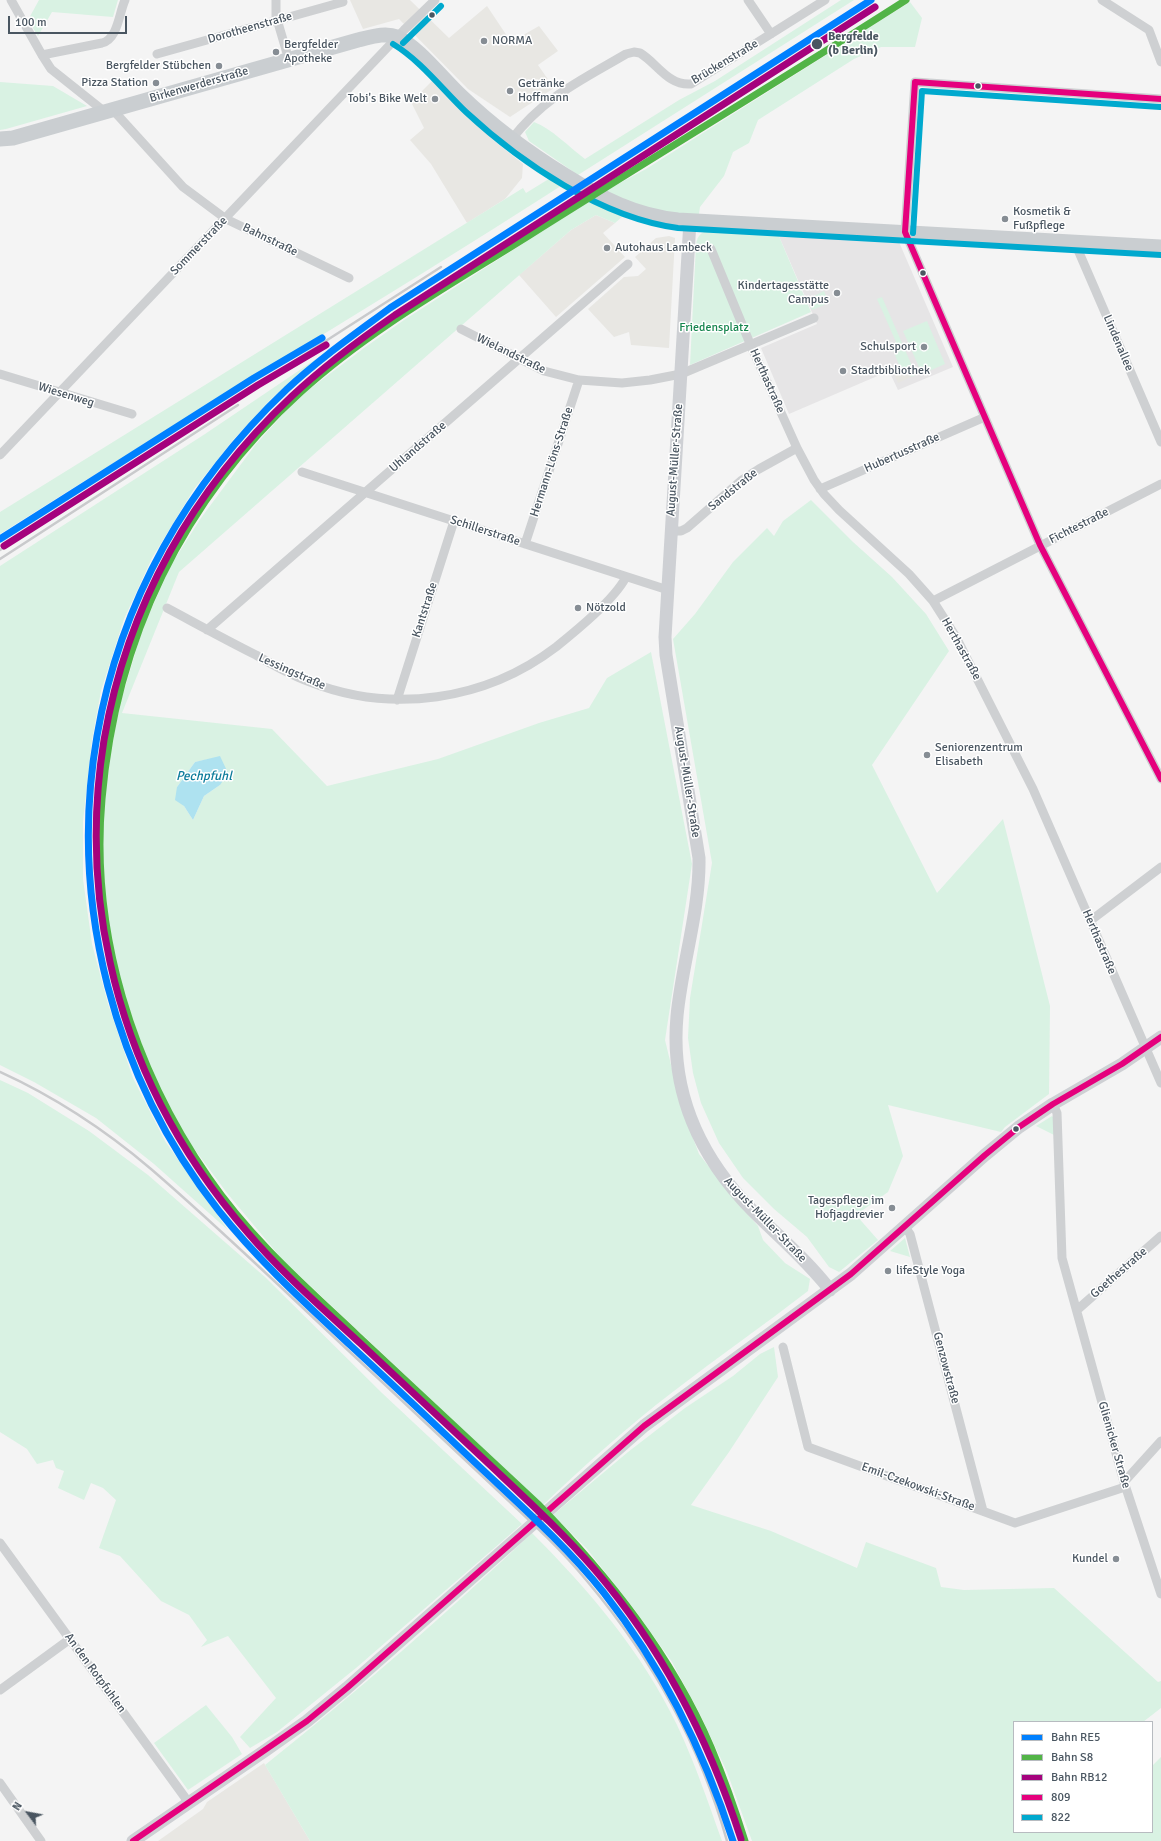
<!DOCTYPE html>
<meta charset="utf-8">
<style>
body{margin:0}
#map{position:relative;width:1161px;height:1841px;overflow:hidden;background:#f4f4f4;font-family:Signika,sans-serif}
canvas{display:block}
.legend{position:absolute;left:1013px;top:1721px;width:140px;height:112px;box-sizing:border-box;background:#fff;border:1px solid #b7bbc0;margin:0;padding:5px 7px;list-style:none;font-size:12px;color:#4a5661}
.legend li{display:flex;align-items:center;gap:8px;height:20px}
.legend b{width:20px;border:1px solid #b7bbc0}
.north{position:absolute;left:8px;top:1793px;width:40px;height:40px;-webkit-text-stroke:3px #fff;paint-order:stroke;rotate:302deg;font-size:11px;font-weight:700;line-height:16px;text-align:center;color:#4a5661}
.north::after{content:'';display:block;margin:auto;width:14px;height:18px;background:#4a5661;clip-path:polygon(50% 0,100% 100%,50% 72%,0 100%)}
.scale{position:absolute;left:8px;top:16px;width:119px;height:18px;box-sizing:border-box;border:2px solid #4a5661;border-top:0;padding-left:5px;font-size:12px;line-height:14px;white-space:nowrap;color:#4a5661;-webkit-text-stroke:3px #fff;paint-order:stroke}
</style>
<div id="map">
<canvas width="1161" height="1841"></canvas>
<ul class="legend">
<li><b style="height:5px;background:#0080ff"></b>Bahn RE5</li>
<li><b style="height:5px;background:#52b447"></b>Bahn S8</li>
<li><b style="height:5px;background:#a5027d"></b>Bahn RB12</li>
<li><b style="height:5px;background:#e5007d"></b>809</li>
<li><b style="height:5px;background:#00a9ce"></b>822</li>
</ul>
<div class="north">N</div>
<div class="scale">100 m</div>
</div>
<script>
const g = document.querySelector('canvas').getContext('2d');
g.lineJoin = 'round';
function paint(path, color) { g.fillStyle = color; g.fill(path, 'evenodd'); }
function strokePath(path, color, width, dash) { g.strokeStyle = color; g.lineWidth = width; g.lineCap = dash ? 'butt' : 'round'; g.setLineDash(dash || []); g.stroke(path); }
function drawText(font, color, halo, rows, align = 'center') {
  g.font = font + ' Signika,sans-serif'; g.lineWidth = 3; g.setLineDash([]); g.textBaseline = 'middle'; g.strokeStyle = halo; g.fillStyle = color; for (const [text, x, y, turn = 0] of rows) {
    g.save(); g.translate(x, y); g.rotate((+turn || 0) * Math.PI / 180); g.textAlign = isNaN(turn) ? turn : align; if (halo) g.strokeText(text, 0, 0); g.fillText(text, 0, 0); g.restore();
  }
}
const commercial = new Path2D(`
 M350,0H410L449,38L487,6L511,42L539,26L558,51L538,65L554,88L510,117L468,89L399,19L363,29Z
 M433,80L492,139L523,164L522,178L505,199L467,223L431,164L410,140L424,128L411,102Z
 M596,215L615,223L603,233L625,257L556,317L519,275L571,230Z
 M669,236L675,238L669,348L631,345L629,332L614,337L588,309L624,277L638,276L646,269L635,257L656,238Z
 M264,1763L310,1841H158L203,1809L207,1802Z`);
const education = new Path2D(`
 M778,234L899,242L953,367L898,390L889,371L789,414L761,348L817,324Z`);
const green = new Path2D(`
 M39,0H118L113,17L52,12L38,36L28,20Z
 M841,0H854L578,175L529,141L525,132L534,122C552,129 569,147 585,159L679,100L715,81Z
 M910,2L922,18L915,47H881L854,59L758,120L749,143L733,152L724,176L700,207L698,220L666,217L605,191L646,169Z
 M0,82L53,86L87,106L6,129L0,130Z
 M552,177L564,184C378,304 187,415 0,534V512L523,188L526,193Z
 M591,200L623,216L615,223L596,215L571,230L179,572L122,713L272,729L327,786L438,759L539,723L589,708L607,678L651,652L692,864L665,1040L681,1106L699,1154L732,1196L758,1226L763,1240L785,1263L810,1279L808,1291C764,1325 718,1357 674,1391C628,1426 585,1465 543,1505L282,1259L227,1193L181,1131L152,1073L125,997L111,940L102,874L101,818L107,769L121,701L142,630L171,565L201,518L256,444L285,412L307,391L364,348L404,320ZM220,757V785L204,796L193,820L184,806L177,787L195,762Z
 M707,231L778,234L811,312L690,365L696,245C697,238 699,233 707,231Z
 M824,291L829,303L812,310L808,299Z
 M882,297L916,375L911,377L907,368L901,370L891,345L896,342L877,299Z
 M927,321L945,364L922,374L903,331Z
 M319,357L271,399L234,439L194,489L152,558L124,619L101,691L92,740L83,821V879L92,944L108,1004L133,1078L165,1141L228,1230L154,1164L96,1118L34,1082L0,1065V566L205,434Z
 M811,500L853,542L892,577L926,614L949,651L872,765L937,893L1003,819L1050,1006L1049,1094L1005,1127L1001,1132L888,1105L903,1156L888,1192L856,1215L878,1240L839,1272L829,1267L807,1237L774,1209L743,1178L719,1143L701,1103L693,1073L688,1038L690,998L712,863L673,639L695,614L733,562L767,528L774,536L783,521Z
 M0,1080L28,1093L89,1131L148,1175L265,1277L382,1393L522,1524L356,1668L277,1732L250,1748L240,1737L276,1698L228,1636L201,1647L207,1640L189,1615L161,1601L120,1556L99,1548L116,1500L103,1488L91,1483L84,1500L58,1488L64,1471L56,1468L53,1460L37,1464L27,1449L0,1432Z
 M1052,1116L1054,1118V1135L1036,1126Z
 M905,1238L910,1257L890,1251Z
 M774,1347L778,1377L729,1452L691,1505L771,1531L857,1568L866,1542L936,1568L941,1587L964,1590L1054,1588L1158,1682L1161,1681V1708L1143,1722H1014V1832H1152V1766L1161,1757V1841H752L727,1772L700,1714L672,1662L635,1610L587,1549L553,1515L628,1452L685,1408L733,1376L760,1354Z
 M532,1533C589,1590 642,1652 677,1725C695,1763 708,1802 722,1841H310L265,1765C358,1691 446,1614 532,1533Z
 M206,1705L232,1737L242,1754L188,1790L154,1743Z`);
const sand = new Path2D(`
 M907,367L911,377L898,383L894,373Z`);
const water = new Path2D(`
 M220,756L228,773L220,785L204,796L193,820L184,806L175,800L177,787L195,762Z`);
const minor = new Path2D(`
 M11,0L42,55L51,69L105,112
 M276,0V16L289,60
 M748,0L771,34
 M1102,0L1149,30L1161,62
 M157,54L343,2
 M42,55L102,43C118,39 119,13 125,0
 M1161,99L915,82L905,232L1040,545L1161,779
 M113,110L183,187L226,219L349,278
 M511,140C544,97 580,81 626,54L634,52L640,53C657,63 668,86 691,84L825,0
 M1078,242V250L1161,442
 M711,249L751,346L797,448L814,480L824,494L839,510L909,574L933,601L956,637L1033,789L1161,1083
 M461,329L544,371L579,380L622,383L650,380L681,374L814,318
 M0,374L132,414
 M0,455L404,30L435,0
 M302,472L668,590
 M820,489L985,417
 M671,531H681L687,528L742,480L759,469L797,448
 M525,544L579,380
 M933,601L1161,484
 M167,608C197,624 226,640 256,655C273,665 291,675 310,682C392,714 485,701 556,647C577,630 614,600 626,577
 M207,630L628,264
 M397,700L454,521
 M1090,921L1161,867
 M1053,1104L1057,1113L1062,1258L1124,1482L1161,1594
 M905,1227L910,1234L983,1511
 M1077,1310L1161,1236
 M783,1347L808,1447L1015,1523L1125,1487
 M1124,1482L1161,1441
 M0,1543L189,1803
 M0,1690L70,1639
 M0,1783L41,1841`);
const secondary = new Path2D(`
 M690,221L665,637L666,655L699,858C700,911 682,963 677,1016C670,1092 700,1157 752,1210C778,1236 807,1260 830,1290
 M133,1841L266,1750L307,1721L347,1688L644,1426L851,1274L985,1155L1019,1127L1053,1104L1122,1064L1161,1037`);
const primary = new Path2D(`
 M0,139L13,138L358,40C371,37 385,32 397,37C418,47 442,78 460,95C492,126 527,152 566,176C601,198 636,216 678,220L1161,247`);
const rail = new Path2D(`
 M0,550L441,267
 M0,559L238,405
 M0,1072C55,1097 105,1130 151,1169C230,1237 304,1310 380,1380C418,1416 457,1452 495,1488C527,1518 559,1547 587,1581C651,1657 700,1745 727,1841`);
const bus1 = new Path2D(`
 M915,82L905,232L1040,545L1161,779
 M915,82L1161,99
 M133,1841L307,1721L347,1688L644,1426L851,1274L985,1155L1019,1127L1053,1104L1122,1064L1161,1037`);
const bus2 = new Path2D(`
 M403,43L441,6
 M393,44C421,61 442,89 466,112C521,163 602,218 678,228L1161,255
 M913,233L922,91L1160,107`);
const rail1 = new Path2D(`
 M0,539L254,378L322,338
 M733,1841C704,1751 663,1668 604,1593C563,1542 513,1499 466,1454C427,1417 389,1381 350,1345C304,1302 258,1260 219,1211C114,1078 68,903 97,736C120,601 188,483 287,389C319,359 355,334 390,308L871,0`);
const rail2 = new Path2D(`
 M745,1841C735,1809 724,1778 711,1747C671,1654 608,1576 538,1504C478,1448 417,1391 357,1335C305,1286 250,1238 209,1178C133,1068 90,932 102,799C116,639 182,500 301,392C369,330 452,284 530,235C655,156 781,80 906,0`);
const rail3 = new Path2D(`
 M4,546L258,385L326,345
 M741,1839C709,1740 663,1649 595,1570C563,1533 526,1499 490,1465C447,1425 404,1384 361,1344C322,1308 282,1273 248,1233C180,1155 132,1063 110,962C94,890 92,814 104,740C127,605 193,489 292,396C324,366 359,340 395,315L875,7`);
const markers = [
 [432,15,3.5,"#4a5661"],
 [484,41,4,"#868d94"],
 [817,44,6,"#4a5661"],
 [276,52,4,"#868d94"],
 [219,66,4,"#868d94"],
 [156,83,4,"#868d94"],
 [978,86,3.5,"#4a5661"],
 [510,91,4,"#868d94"],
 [435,99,4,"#868d94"],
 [1005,219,4,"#868d94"],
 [607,248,4,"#868d94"],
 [923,273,3.5,"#4a5661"],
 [837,293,4,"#868d94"],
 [924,347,4,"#868d94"],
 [843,371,4,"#868d94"],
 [578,608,4,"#868d94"],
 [927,755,4,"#868d94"],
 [1016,1129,3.5,"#4a5661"],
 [892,1208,4,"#868d94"],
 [888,1271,4,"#868d94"],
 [1116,1559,4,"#868d94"]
];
const streetNames = [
 ["Dorotheenstraße",250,28,-16],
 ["Brückenstraße",725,62,-31],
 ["Birkenwerderstraße",199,85,-16],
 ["Bahnstraße",270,240,26],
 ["Sommerstraße",199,246,-46],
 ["Lindenallee",1118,343,67],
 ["Wielandstraße",511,354,26],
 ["Herthastraße",767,381,66],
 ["Wiesenweg",66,395,17],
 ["Uhlandstraße",418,447,-41],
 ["Hubertusstraße",902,453,-24],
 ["August-Müller-Straße",675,460,-86],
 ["Hermann-Löns-Straße",552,462,-72],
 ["Sandstraße",733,490,-39],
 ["Fichtestraße",1079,526,-27],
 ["Schillerstraße",485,531,18],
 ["Kantstraße",425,610,-72],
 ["Herthastraße",961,649,61],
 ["Lessingstraße",292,672,24],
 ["August-Müller-Straße",687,782,81],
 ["Herthastraße",1099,942,67],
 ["August-Müller-Straße",765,1220,46],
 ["Goethestraße",1119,1273,-41],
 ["Genzowstraße",946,1368,75],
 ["Glienicker Straße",1114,1445,74],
 ["Emil-Czekowski-Straße",918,1487,20],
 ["An den Rotpfuhlen",95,1673,54]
];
const stopNames = [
 ["Bergfelde",828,37],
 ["(b Berlin)",828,51]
];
const poiNames = [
 ["NORMA",492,41],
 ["Bergfelder",284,45],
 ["Apotheke",284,59],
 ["Bergfelder Stübchen",211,66,"right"],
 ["Pizza Station",148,83,"right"],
 ["Getränke",518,84],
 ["Hoffmann",518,98],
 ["Tobi's Bike Welt",427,99,"right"],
 ["Kosmetik &",1013,212],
 ["Fußpflege",1013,226],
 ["Autohaus Lambeck",615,248],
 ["Kindertagesstätte",829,286,"right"],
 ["Campus",829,300,"right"],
 ["Schulsport",916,347,"right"],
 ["Stadtbibliothek",851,371],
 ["Nötzold",586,608],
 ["Seniorenzentrum",935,748],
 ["Elisabeth",935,762],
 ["Tagespflege im",884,1201,"right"],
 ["Hofjagdrevier",884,1215,"right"],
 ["lifeStyle Yoga",896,1271],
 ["Kundel",1108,1559,"right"]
];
const parkNames = [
 ["Friedensplatz",714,328]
];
const waterNames = [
 ["Pechpfuhl",204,777]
];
paint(commercial, '#e8e7e3');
paint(education, '#e6e5e6');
paint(green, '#d9f2e3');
paint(sand, '#e7e6e1');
paint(water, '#aee2f0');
strokePath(minor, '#ced0d2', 9);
strokePath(secondary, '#ced0d4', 13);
strokePath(primary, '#caced1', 15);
strokePath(rail, '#c9cacc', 2.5);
strokePath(bus1, '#e5007d', 6);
strokePath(bus2, '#00a9ce', 6);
strokePath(rail1, '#0080ff', 7);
strokePath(rail2, '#52b447', 7);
strokePath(rail3, '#a5027d', 7);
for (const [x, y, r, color] of markers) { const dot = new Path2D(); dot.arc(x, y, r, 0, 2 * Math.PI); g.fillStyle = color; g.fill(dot); strokePath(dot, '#fff', 1.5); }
drawText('12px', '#4a5661', '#fff', streetNames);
drawText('bold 12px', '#4a5661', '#fff', stopNames, 'left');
drawText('12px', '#4a5661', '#fff', poiNames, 'left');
drawText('12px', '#17864f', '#fff', parkNames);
drawText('italic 13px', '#0c7c9b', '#fff', waterNames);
</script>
